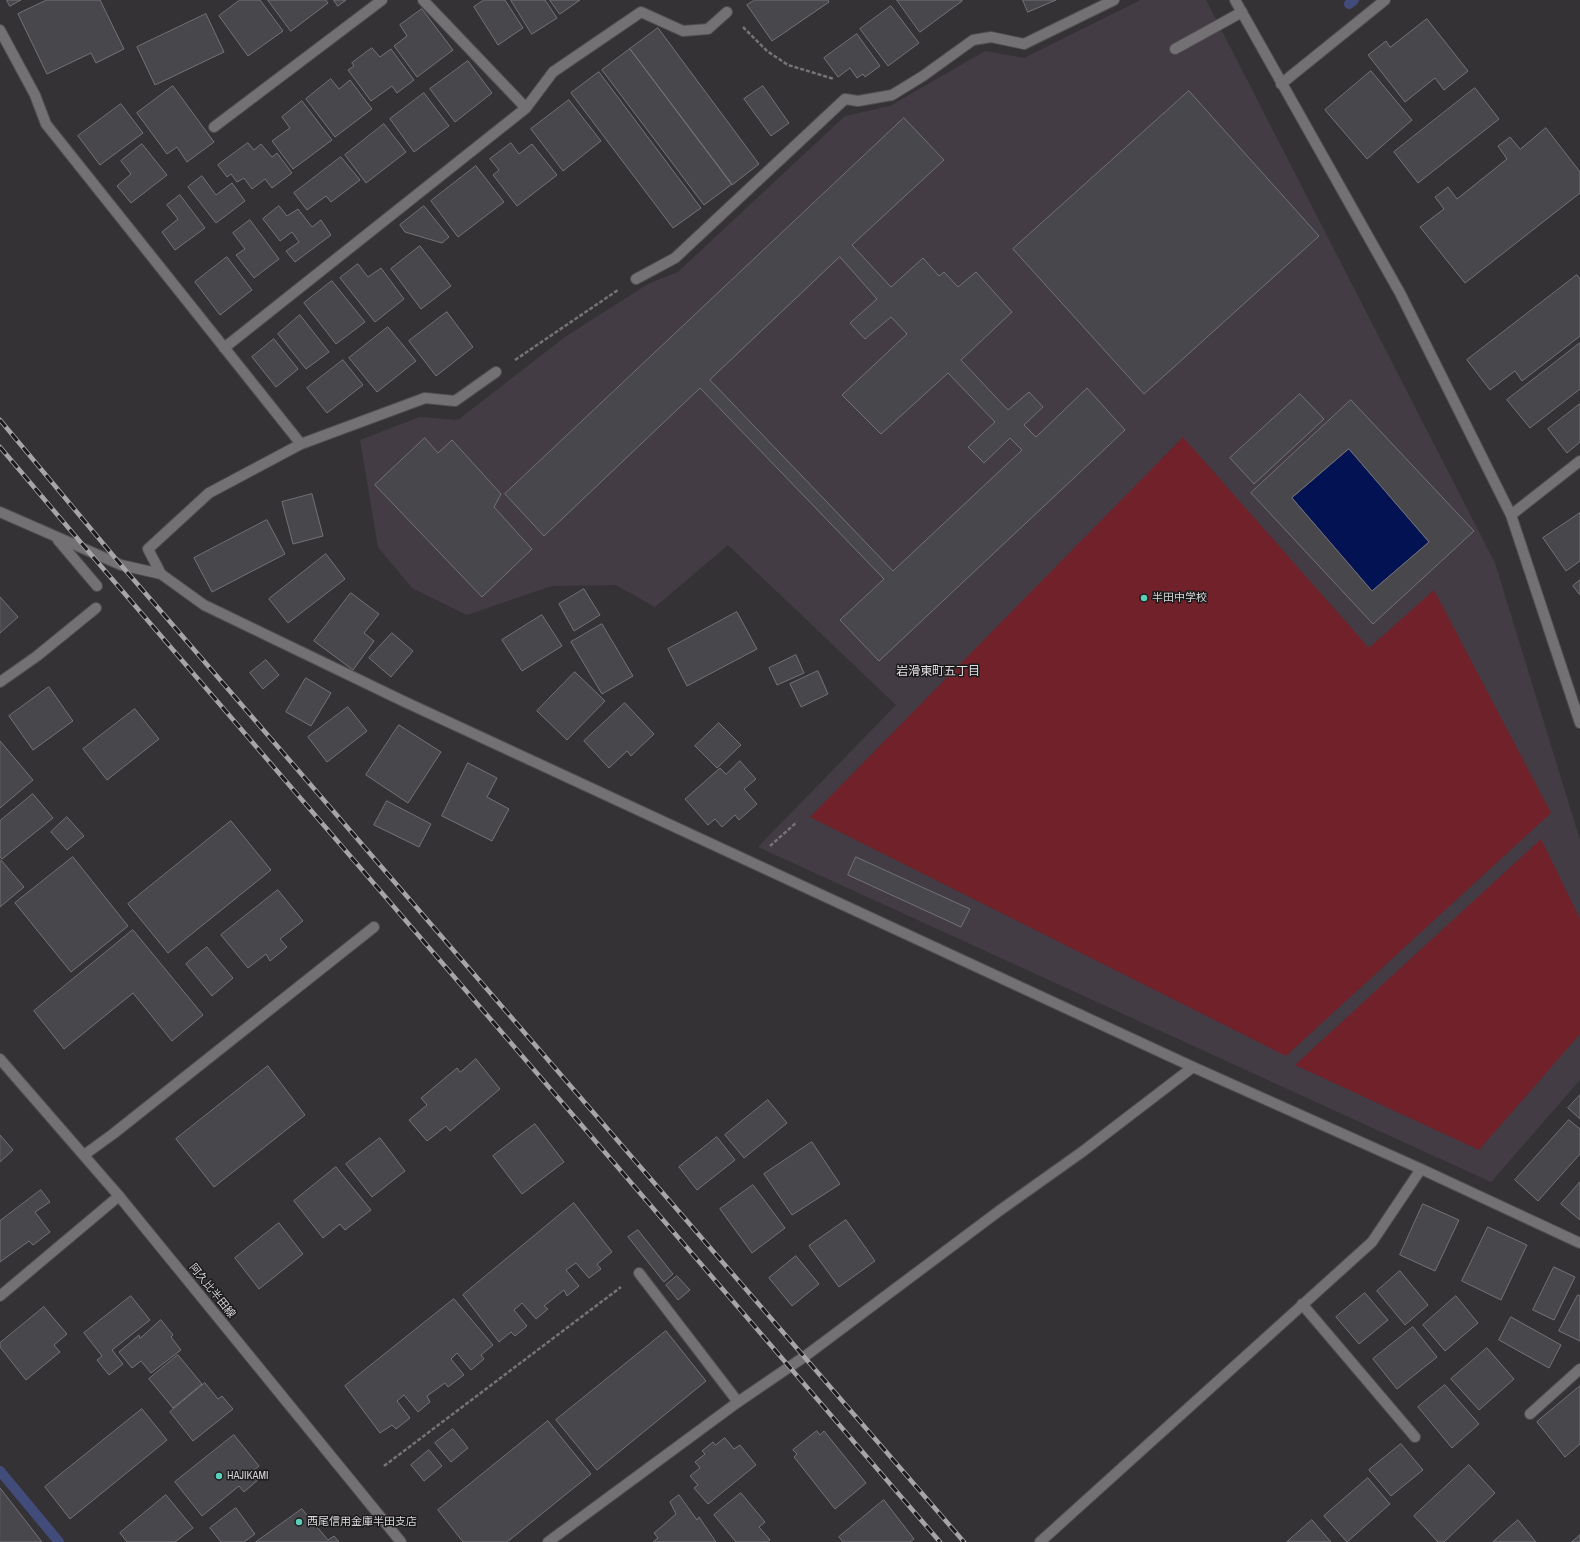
<!DOCTYPE html>
<meta charset="utf-8">
<style>
body{margin:0}
canvas{display:block;background:#353236}
</style>
<canvas width="1580" height="1542"></canvas>
<script>
const g = document.querySelector('canvas').getContext('2d');
g.lineJoin = 'round';
function paint(path, color) { g.fillStyle = color; g.fill(path, 'evenodd'); }
function strokePath(path, color, width, dash) { g.strokeStyle = color; g.lineWidth = width; g.lineCap = dash ? 'butt' : 'round'; g.setLineDash(dash || []); g.stroke(path); }
function drawText(font, color, halo, rows, align = 'center') {
  g.font = font + ' "Archivo Narrow","Noto Sans JP",sans-serif'; g.lineWidth = 3; g.setLineDash([]); g.textBaseline = 'middle'; g.strokeStyle = halo; g.fillStyle = color; for (const [text, x, y, turn = 0] of rows) {
    g.save(); g.translate(x, y); g.rotate((+turn || 0) * Math.PI / 180); g.textAlign = isNaN(turn) ? turn : align; if (halo) g.strokeText(text, 0, 0); g.fillText(text, 0, 0); g.restore();
  }
}
const built = new Path2D(`
 M1141,0H1206L1495,563L1580,840V1080L1491,1182L758,847L896,705L728,545L655,607L616,585L551,586L467,615L412,588L378,547L360,440L420,417L458,420L565,337L648,284L678,272L845,116L890,106L985,51L1024,58Z`);
const green = new Path2D(`
 M1183,437L1369,648L1434,590L1551,813L1286,1056L810,817Z
 M1541,839L1580,919V1034L1479,1150L1295,1065Z`);
const water = new Path2D(`
 M1349,449L1429,542L1372,591L1292,498Z`);
const stream = new Path2D(`
 M1349,4L1354,0
 M0,1471L59,1542`);
const building = new Path2D(`
 M7,0H21L10,6Z
 M47,0H100L124,49L96,63L91,53L47,74L18,14Z
 M240,0H260L283,31L248,56L219,16Z
 M268,0H326L328,3L291,31Z
 M334,0H346L338,6Z
 M484,0H505L523,28L498,45L474,7Z
 M511,0H545L557,18L532,34Z
 M550,0H580L560,14Z
 M755,0H828L829,2L772,41L747,5Z
 M897,0H962V1L920,32Z
 M1023,0H1056L1028,12Z
 M891,6L919,43L888,66L860,29Z
 M422,9L453,50L417,77L394,46L407,36L400,25Z
 M206,14L224,52L155,85L137,47Z
 M1427,19L1468,71L1444,90L1435,78L1405,102L1368,55L1386,41L1390,47Z
 M658,28L759,164L732,185L630,49Z
 M857,34L880,66L865,77L863,74L857,78L850,68L838,77L824,58Z
 M372,48L380,57L391,49L414,80L397,93L392,86L371,101L348,70L354,66L352,63Z
 M630,49L732,184L704,205L602,70Z
 M468,61L492,93L455,122L430,89Z
 M1371,71L1412,120L1367,159L1325,110Z
 M599,72L701,208L673,228L571,93Z
 M331,79L339,89L350,80L372,109L335,137L306,99Z
 M173,86L214,142L187,162L177,147L167,154L137,113Z
 M763,86L789,123L771,136L744,99Z
 M1475,88L1499,119L1418,183L1394,152Z
 M1189,91L1319,236L1144,394L1013,249Z
 M424,93L449,126L414,152L390,119Z
 M569,100L601,141L563,171L531,129Z
 M302,101L332,140L293,169L272,141L290,128L282,117Z
 M121,104L143,133L100,165L78,136Z
 M904,118L944,160L852,245L891,287L923,258L939,276L944,272L958,287L976,272L1012,312L961,360L1008,410L1029,392L1043,407L1024,425L1036,437L1087,388L1125,430L879,661L840,620L884,579L700,388L544,536L505,494ZM840,257L877,299L850,323L865,339L891,317L907,334L842,395L881,434L948,373L995,422L968,447L984,463L1010,438L1022,450L893,571L710,380Z
 M384,124L406,152L366,183L345,155Z
 M1546,128L1580,172V193L1465,283L1420,227L1444,209L1435,197L1448,187L1457,199L1507,159L1498,146L1510,137L1520,149Z
 M248,143L254,150L261,144L272,157L277,153L292,173L272,188L265,179L252,189L244,178L237,182L231,174L227,177L218,165Z
 M511,143L519,154L532,144L557,175L517,206L493,175L499,170L490,159Z
 M142,144L167,175L131,203L117,186L131,174L121,161Z
 M341,157L360,180L331,202L326,196L307,210L294,193Z
 M476,166L504,202L458,237L431,201Z
 M202,176L216,195L232,183L245,201L216,223L188,187Z
 M180,195L205,228L175,250L162,232L178,219L167,205Z
 M279,206L287,216L298,209L312,227L321,220L331,235L295,262L286,251L299,242L292,232L280,241L263,219Z
 M424,206L449,237L442,243L405,232L400,225Z
 M250,220L279,259L254,278L236,255L245,249L233,233Z
 M420,246L451,286L421,309L391,269Z
 M227,257L252,290L220,315L195,282Z
 M358,264L368,277L381,268L404,299L375,322L340,278Z
 M1577,275L1580,279V336L1522,381L1515,371L1490,390L1467,360Z
 M332,281L365,322L336,344L304,303Z
 M447,312L473,347L436,376L409,341Z
 M300,315L329,352L306,369L278,334Z
 M388,327L416,361L377,392L349,358Z
 M274,339L298,369L276,387L252,357Z
 M1580,343V389L1530,428L1507,400Z
 M343,360L363,385L327,413L307,388Z
 M1300,394L1324,419L1254,484L1230,458Z
 M1351,400L1474,531L1373,624L1251,493ZM1349,449L1429,542L1372,591L1292,498Z
 M1580,404V442L1567,453L1548,429Z
 M425,438L438,453L452,440L501,494L494,507L532,549L482,597L375,485Z
 M312,494L323,536L293,544L282,502Z
 M1580,513V561L1566,571L1543,538Z
 M267,520L285,554L212,592L194,558Z
 M326,554L345,579L288,623L269,599Z
 M1580,580V595L1573,586Z
 M584,589L600,615L574,631L559,604Z
 M351,593L379,614L364,633L374,641L353,670L314,641Z
 M0,597L18,617L0,633Z
 M737,612L757,649L687,686L668,649Z
 M542,615L562,646L522,671L502,640Z
 M602,624L633,676L602,694L571,642Z
 M392,633L413,651L391,677L369,658Z
 M796,655L804,673L777,685L769,668Z
 M266,660L279,675L263,689L250,673Z
 M818,671L828,694L801,707L790,684Z
 M575,672L605,701L567,740L537,711Z
 M306,678L331,693L311,726L286,712Z
 M49,687L73,721L33,750L9,716Z
 M625,703L654,734L631,756L627,751L609,768L584,741Z
 M348,707L367,731L327,762L308,737Z
 M135,709L159,739L107,780L83,749Z
 M719,723L741,745L717,768L695,746Z
 M399,725L441,752L408,803L366,775Z
 M0,741L33,780L0,808Z
 M740,761L756,779L744,789L757,804L739,820L735,815L722,827L715,819L708,825L685,799L720,768L726,774Z
 M468,763L497,778L487,797L509,809L492,841L442,816Z
 M33,794L53,818L2,859L0,857V821Z
 M387,801L431,824L419,847L374,825Z
 M67,817L84,836L67,850L51,832Z
 M231,821L271,870L168,953L128,904Z
 M73,857L128,926L71,972L15,903Z
 M856,857L970,909L961,927L848,875Z
 M1,860L24,887L0,907V861Z
 M278,890L303,921L280,939L287,947L270,961L266,954L248,968L221,935Z
 M133,930L203,1015L172,1041L133,993L64,1049L34,1011Z
 M207,947L233,978L212,996L186,964Z
 M476,1059L500,1089L450,1131L446,1126L427,1141L409,1120L427,1105L421,1098L457,1068L460,1072Z
 M268,1066L305,1115L214,1187L176,1139Z
 M1580,1095V1119L1568,1108Z
 M768,1100L787,1123L744,1158L725,1135Z
 M1569,1120L1580,1129V1154L1538,1201L1515,1180Z
 M535,1124L564,1162L522,1194L493,1156Z
 M0,1135L13,1150L0,1162Z
 M717,1137L735,1160L697,1190L679,1167Z
 M380,1138L405,1171L372,1197L346,1164Z
 M812,1142L840,1184L792,1215L764,1174Z
 M336,1167L371,1210L345,1230L340,1224L323,1238L294,1201Z
 M1580,1182V1220L1561,1204Z
 M753,1185L785,1228L752,1253L720,1209Z
 M41,1190L50,1202L35,1212L50,1232L33,1245L29,1241L0,1262V1221Z
 M574,1203L612,1252L597,1264L601,1269L589,1278L576,1263L566,1270L579,1286L567,1296L564,1290L544,1306L548,1309L536,1319L522,1303L514,1310L527,1326L515,1336L511,1332L499,1342L463,1295Z
 M1423,1204L1459,1220L1435,1271L1400,1255Z
 M846,1220L875,1261L839,1287L809,1246Z
 M279,1223L303,1254L259,1289L235,1258Z
 M1488,1227L1527,1245L1501,1300L1462,1281Z
 M638,1230L673,1274L664,1282L628,1237Z
 M796,1256L819,1284L792,1306L769,1278Z
 M1554,1267L1575,1277L1554,1320L1533,1310Z
 M1400,1271L1428,1305L1405,1325L1377,1291Z
 M677,1276L690,1290L678,1300L666,1285Z
 M1365,1293L1388,1320L1359,1344L1336,1317Z
 M1578,1295L1580,1296V1341L1559,1331Z
 M131,1296L150,1320L112,1350L123,1364L109,1375L97,1360L102,1356L84,1333Z
 M1456,1296L1478,1323L1445,1351L1423,1325Z
 M454,1299L493,1345L481,1355L484,1359L471,1370L457,1353L451,1359L464,1375L448,1387L445,1383L427,1396L430,1402L418,1412L404,1395L397,1401L410,1418L396,1429L392,1425L380,1433L345,1386Z
 M44,1307L67,1334L54,1345L60,1352L26,1380L0,1347V1343Z
 M1511,1317L1561,1345L1549,1368L1499,1340Z
 M161,1320L173,1335L171,1337L181,1350L151,1373L141,1361L132,1368L119,1352L139,1335L140,1338Z
 M1413,1327L1437,1357L1397,1389L1373,1359Z
 M666,1331L706,1381L597,1470L556,1420Z
 M1487,1348L1514,1379L1479,1410L1451,1379Z
 M178,1355L202,1384L173,1408L149,1379Z
 M205,1383L218,1399L222,1396L233,1409L193,1441L170,1412Z
 M1445,1385L1479,1424L1452,1448L1418,1407Z
 M1580,1386V1444L1565,1457L1537,1422Z
 M142,1409L167,1440L70,1519L45,1487Z
 M548,1421L591,1474L507,1542H463L438,1510Z
 M453,1429L468,1448L451,1462L435,1443Z
 M817,1431L820,1435L824,1431L866,1483L835,1509L794,1457L797,1454L793,1450Z
 M234,1435L259,1466L252,1472L259,1479L244,1492L239,1486L202,1516L175,1482Z
 M725,1438L734,1449L740,1445L756,1465L708,1504L694,1488L698,1485L690,1476L700,1468L695,1462L705,1454L702,1451L713,1442L715,1445Z
 M1401,1444L1423,1470L1391,1496L1369,1470Z
 M429,1450L442,1466L424,1481L411,1465Z
 M1469,1465L1495,1493L1444,1542H1438L1414,1516Z
 M1368,1478L1390,1504L1347,1542L1324,1516Z
 M0,1488L42,1542H0Z
 M741,1493L765,1522L759,1527L770,1540L767,1542H736L714,1515Z
 M166,1495L193,1528L175,1542H127L120,1533Z
 M679,1495L697,1520L699,1517L716,1542H653L658,1538L654,1533L676,1514L670,1502Z
 M884,1500L914,1539L910,1542H843L839,1537Z
 M236,1508L255,1534L244,1542H221L210,1528Z
 M302,1509L328,1540L334,1536L339,1542H256Z
 M1312,1520L1331,1542H1287Z
 M1518,1520L1536,1542H1493Z
 M1580,1535V1542H1572Z`);
const path = new Path2D(`
 M743,27L767,51L788,65L834,79
 M515,360L618,290
 M770,846L797,822
 M384,1466L621,1287`);
const lane = new Path2D(`
 M1175,49L1242,12
 M639,1273L738,1402`);
const street = new Path2D(`
 M423,0L526,108
 M1235,0L1400,293L1511,515L1580,723
 M0,30L35,95L46,124L301,444
 M1281,84L1385,0
 M214,127L382,0
 M636,279L675,258L845,99L858,101L892,95L923,76L973,40L991,37L1024,44L1114,0
 M224,348L526,108L553,72L641,12L683,31L708,29L727,12
 M0,512L121,565L161,574L204,605L403,701L1193,1067L1421,1169L1580,1243
 M1511,515L1580,461
 M58,540L97,586
 M161,574L148,549L209,493L301,444L425,398L455,401L496,372
 M0,682L37,656L96,608
 M84,1155L113,1134L374,927
 M0,1296L119,1196
 M1302,1304L1415,1437
 M1530,1414L1580,1369
 M548,1542L738,1402L804,1357L999,1211L1082,1152L1193,1067
 M1040,1542L1372,1242L1421,1169`);
const secondary = new Path2D(`
 M0,1059L119,1196L401,1542`);
const rail = new Path2D(`
 M0,420L121,565L964,1542
 M0,447L88,551L940,1542`);
const markers = [
 [1144,598,4,"#5cceba"],
 [219,1476,4,"#5cceba"],
 [299,1522,4,"#5cceba"]
];
const poiNames = [
 ["半田中学校",1152,598],
 ["HAJIKAMI",227,1476],
 ["西尾信用金庫半田支店",307,1522]
];
const streetNames = [
 ["阿久比半田線",212,1291,51]
];
const neighbourhoodNames = [
 ["岩滑東町五丁目",938,672]
];
paint(built, '#433c44');
paint(green, '#70212a');
paint(water, '#031253');
strokePath(water, '#424c7b', 1);
strokePath(stream, '#424c7b', 10);
paint(building, '#48474c');
strokePath(building, '#727277', 1);
strokePath(lane, '#514e51', 12);
strokePath(street, '#514e51', 12);
strokePath(secondary, '#514e51', 12);
strokePath(path, '#757376', 2.5, [4, 2]);
strokePath(lane, '#747175', 10);
strokePath(street, '#747175', 10);
strokePath(secondary, '#747175', 10);
strokePath(rail, '#a8a5a9', 4.5);
strokePath(rail, '#1c1b1c', 3, [9]);
for (const [x, y, r, color] of markers) { const dot = new Path2D(); dot.arc(x, y, r, 0, 2 * Math.PI); g.fillStyle = color; g.fill(dot); strokePath(dot, '#1c1b1c', 1.5); }
drawText('11px', '#d6d4d7', '#1c1b1c', poiNames, 'left');
drawText('11px', '#d6d4d7', '#1c1b1c', streetNames);
drawText('12px', '#e3dfe3', '#1c1b1c', neighbourhoodNames);
</script>
